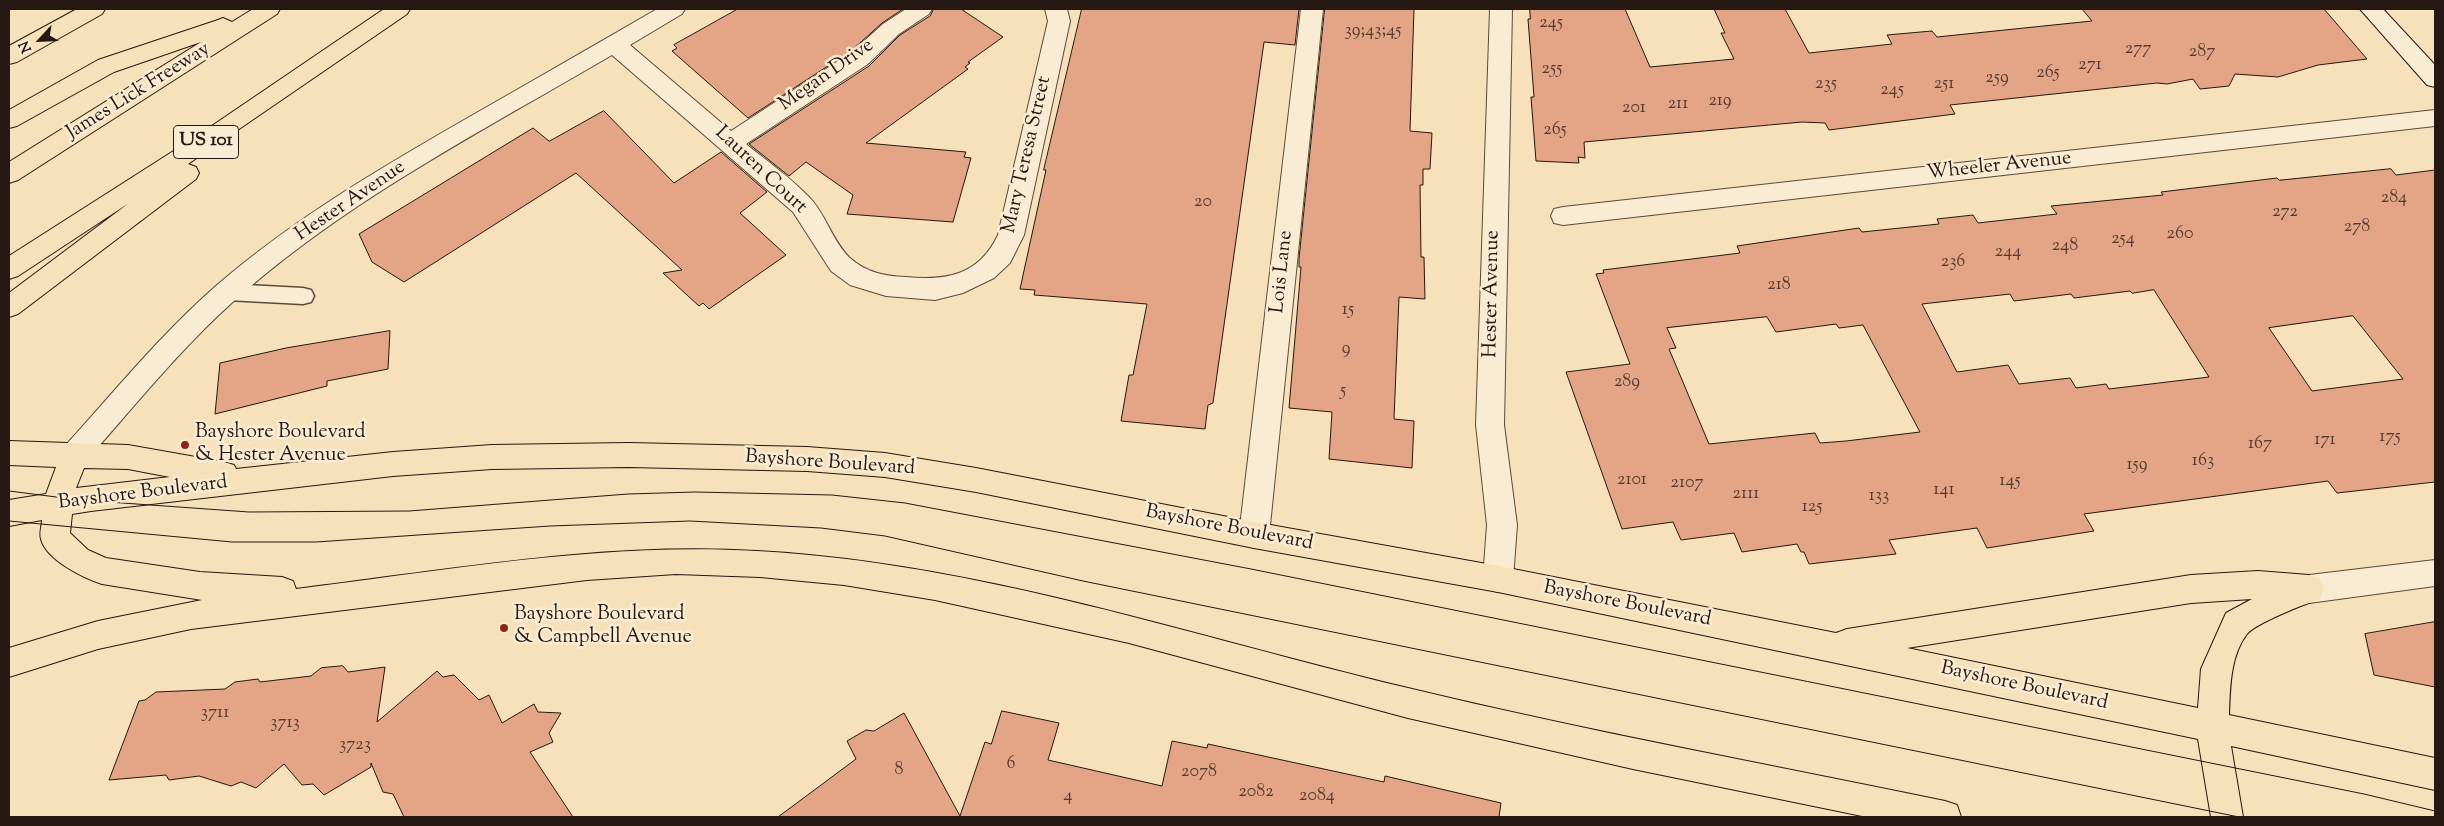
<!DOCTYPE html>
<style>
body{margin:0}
#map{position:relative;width:2444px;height:826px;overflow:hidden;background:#f7e1bb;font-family:"Sorts Mill Goudy",serif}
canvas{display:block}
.frame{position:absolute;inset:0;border:10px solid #251711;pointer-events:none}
.north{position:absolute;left:15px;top:15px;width:50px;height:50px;-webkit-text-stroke:4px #faecd3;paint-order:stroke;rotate:245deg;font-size:14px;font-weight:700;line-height:20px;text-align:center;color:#251711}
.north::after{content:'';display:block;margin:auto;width:18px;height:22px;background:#251711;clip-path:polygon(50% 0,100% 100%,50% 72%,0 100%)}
</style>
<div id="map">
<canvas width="2444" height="826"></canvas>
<div class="frame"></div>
<div class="north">N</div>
</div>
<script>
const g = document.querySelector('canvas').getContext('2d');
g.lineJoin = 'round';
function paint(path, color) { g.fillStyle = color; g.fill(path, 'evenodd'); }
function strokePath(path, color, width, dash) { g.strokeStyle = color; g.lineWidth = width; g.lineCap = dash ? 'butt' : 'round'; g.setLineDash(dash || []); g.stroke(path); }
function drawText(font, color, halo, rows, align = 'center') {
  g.font = font + ' "Sorts Mill Goudy",serif'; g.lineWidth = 5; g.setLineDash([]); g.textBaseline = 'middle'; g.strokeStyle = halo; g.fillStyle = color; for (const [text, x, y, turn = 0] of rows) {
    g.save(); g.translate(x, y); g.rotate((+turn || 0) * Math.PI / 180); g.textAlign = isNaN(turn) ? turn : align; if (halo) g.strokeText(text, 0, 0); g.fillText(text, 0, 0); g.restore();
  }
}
const building = new Path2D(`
 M738,9H903L882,23L851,51L748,118L672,51L677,48L674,45Z
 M934,9H961L1003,37L968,62L970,63L965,67L968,69L866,143L966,152L964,157L971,158L953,222L847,214L853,195L806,162L789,176L749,144L869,66L900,35L930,16Z
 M1082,9H1299L1295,45L1264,42L1213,403L1208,405L1205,429L1121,421L1129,375H1133L1147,304L1034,295L1035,290L1020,289L1046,170H1044Z
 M1325,9H1414L1410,131L1432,133L1430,169H1423V185H1420L1421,257H1424L1425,299L1399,297L1394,419L1414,421L1412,468L1329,459L1332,412L1289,408L1301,267H1299V259Z
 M1530,9H1625L1650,67L1734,59L1721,33H1725L1714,9H1785L1809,53L1892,44L1887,35L1932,31L1937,37L2092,21L2082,9H2324L2367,59L2318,65L2278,77L2235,74L2229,86L2200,89L2193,79L2167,84L2157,83L1950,105L1955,114L1829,130L1825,123L1802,122L1584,142L1585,158L1578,157L1579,163L1536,161L1531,97H1534L1528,19H1530Z
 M604,111L674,183L721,152L767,192L740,213L786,255L709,309L703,303L699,306L663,273L682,270L576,173L404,282L372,262L359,234L533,128L549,141Z
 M2391,169L2396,175L2435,170V482L2337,493L2328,481L2084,514L2094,531L1987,548L1977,528L1889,540L1896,554L1809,564L1804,552H1801L1797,544L1742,552L1734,533L1681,540L1673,522L1622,529L1566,372L1630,364L1596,274L1604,273L1603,270L1740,253L1737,246L1859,228L1862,232L1939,224L1937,219L1973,215L1978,223L2057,214L2051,206L2163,195L2161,192L2277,178L2279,180ZM2154,290L2209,377L2109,389L2106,384L2076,388L2070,378L2019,384L2008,365L1957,372L1922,304L2010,294L2014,301L2071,294L2074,298L2130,291L2132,293ZM2353,316L2403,379L2312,391L2269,328ZM1767,317L1776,332L1836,324L1839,328L1863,325L1920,432L1846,441L1820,443L1815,433L1709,444L1669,349L1676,348L1667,328Z
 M390,331L388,369L327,381V386L215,414L220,363L286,348Z
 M2435,622V687L2374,675L2365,634Z
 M343,666L348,672L385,667L377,722L437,671L443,677L454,675L479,700L489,695L502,723L534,704L538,712L561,713L549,733L553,742L530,752L573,817H404L393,794L383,792L371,763V767L324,795L313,784L302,785L284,764L256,788L241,782L231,786L199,776L169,780L166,775L109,780L139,701L145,700L156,692L225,689L235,682L258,679L260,682L311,676L321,668Z
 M1002,711L1059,723L1048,760L1162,786L1172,741L1207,748L1208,744L1384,782L1385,776L1501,803L1499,817H778L856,759L847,741L866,730L874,731L904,713L960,816L985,742L991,744Z`);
const lane = new Path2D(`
 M227,284L303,288L311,290L314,296L311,302L303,304L227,300L220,298L216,292L220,286Z`);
const street = new Path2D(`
 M657,9H685L682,14L630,45L731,131L852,52L883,24L906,9H932L929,14L899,34L868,64L746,144C767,161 791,178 810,198C826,215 833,242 850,258C867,273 885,276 906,277C947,281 979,275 998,235L1048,21L1045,9H1067L1070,21L1024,235L1010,263L994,278L963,293L935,300L886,296L850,285L831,271L793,212L612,55C484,130 347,200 235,300C180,349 133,408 84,463L74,467L64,463L60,455L64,447C114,392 161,334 217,285C296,217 387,164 478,112C538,78 598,43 657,9Z
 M1301,9H1323L1269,535L1264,544L1254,548L1244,544L1239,535Z
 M1490,9H1512L1504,425L1517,525L1513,579L1509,589L1498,592L1487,589L1483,579L1487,525L1476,425Z
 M2435,110V126L1563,225L1554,223L1551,216L1554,209L1563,207Z
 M2435,560V586L2309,603L2298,599L2294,589L2298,579L2309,575Z`);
const secondary = new Path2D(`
 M2360,9H2383L2435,65V87L2427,85Z`);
const primary = new Path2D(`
 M9,441L128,445L224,462L234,465L236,469L393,452L492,445L629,443L807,447L885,453L976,468L1254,522L1498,566L1836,633L1847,629L2191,575L2258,571L2309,575L2320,579L2324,589L2320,599C2305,604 2256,623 2247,634C2230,656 2230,689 2229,715L2435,758V790L2231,746L2243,817H2211L2198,739L1498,592L1254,548L976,492L885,477L807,471L629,467L492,469L393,476L91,511L72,514L70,533L88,550L106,558L200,572L282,577L293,581L296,589C449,570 603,542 757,551C980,563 1193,637 1408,688C1586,731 1766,764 1945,801L1957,805L1961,817H1867L1633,769L1408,718L1129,643L935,600L844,585L760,577L676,574L587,580L191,629L98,649L9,677V648L98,621L202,600L102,584C84,578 46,560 41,539C39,533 42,525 42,520L9,526V500L46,494L56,467L9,465ZM84,468L128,469L170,477L76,488ZM2252,599L2226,613L2201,669L2198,708L1907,648L2191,603Z`);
const highway = new Path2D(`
 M77,9H105L102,14L17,62L9,64V46Z
 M253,9H280L277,14L18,180L9,183V162L201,42L114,72L17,126L9,128V110L98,60L215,21L223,18L232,22Z
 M384,9H410L407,14L188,164L196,167L199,173L196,179L18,314L9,317V293L129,203L18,276L9,279V256L197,136Z`);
const tram = new Path2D(`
 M9,491L80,500L249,512L409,511L628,494L695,492L832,495L905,503L1251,569L2364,794L2435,811
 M9,521L232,542H316L550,526L690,521L821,528L885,536L1083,581L2239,817`);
const markers = [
 [185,445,5,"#8f2418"],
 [504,628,5,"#8f2418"]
];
const numberNames = [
 ["245",1551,24],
 ["39;43;45",1373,32],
 ["277",2138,50],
 ["287",2202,53],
 ["271",2090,66],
 ["255",1552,70],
 ["265",2048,74],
 ["259",1997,79],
 ["235",1826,85],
 ["251",1944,85],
 ["245",1892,91],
 ["219",1720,102],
 ["211",1678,105],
 ["201",1634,109],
 ["265",1555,131],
 ["284",2394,199],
 ["20",1203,203],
 ["272",2285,213],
 ["278",2357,228],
 ["260",2180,235],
 ["254",2123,240],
 ["248",2065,247],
 ["244",2008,253],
 ["236",1953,263],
 ["218",1779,286],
 ["15",1348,311],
 ["9",1346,350],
 ["289",1627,383],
 ["5",1343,392],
 ["175",2390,438],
 ["171",2325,441],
 ["167",2260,445],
 ["163",2203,462],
 ["159",2137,466],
 ["2101",1632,481],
 ["145",2010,482],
 ["2107",1687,484],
 ["141",1944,491],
 ["2111",1746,495],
 ["133",1879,497],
 ["125",1812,508],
 ["3711",215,714],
 ["3713",285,724],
 ["3723",355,746],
 ["6",1011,765],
 ["8",899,771],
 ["2078",1199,773],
 ["2082",1256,793],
 ["4",1068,797],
 ["2084",1317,797]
];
const shields = [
 [206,142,65]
];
const shieldNames = [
 ["US 101",206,142]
];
const streetNames = [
 ["Megan Drive",827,76,-35],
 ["James Lick Freeway",139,92,-32],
 ["Mary Teresa Street",1028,155,-77],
 ["Wheeler Avenue",1999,167,-6],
 ["Lauren Court",760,171,43],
 ["Hester Avenue",351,202,-34],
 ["Lois Lane",1283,272,-84],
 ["Hester Avenue",1493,294,-89],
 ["Bayshore Boulevard",830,464,4],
 ["Bayshore Boulevard",143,494,-7],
 ["Bayshore Boulevard",1229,529,11],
 ["Bayshore Boulevard",1627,605,11],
 ["Bayshore Boulevard",2024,687,12]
];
const poiNames = [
 ["Bayshore Boulevard",195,434],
 ["& Hester Avenue",195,457],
 ["Bayshore Boulevard",514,616],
 ["& Campbell Avenue",514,639]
];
paint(building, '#e3a586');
strokePath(building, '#251711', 1);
strokePath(lane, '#5a4a3c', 3);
strokePath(street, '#5a4a3c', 2);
strokePath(secondary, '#251711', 2);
strokePath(primary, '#251711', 2);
strokePath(highway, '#251711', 2);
paint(lane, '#faecd3');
paint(street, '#faecd3');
paint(secondary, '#faecd3');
paint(primary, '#f7e1bb');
paint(highway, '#f7e1bb');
strokePath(tram, '#251711', 1);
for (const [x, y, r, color] of markers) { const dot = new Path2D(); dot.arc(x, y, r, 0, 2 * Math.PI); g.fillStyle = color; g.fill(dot); strokePath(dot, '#faecd3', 2); }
drawText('18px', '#543a2e', null, numberNames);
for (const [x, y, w] of shields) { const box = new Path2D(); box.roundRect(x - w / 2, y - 16.5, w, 33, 4); g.fillStyle = '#faecd3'; g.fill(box); strokePath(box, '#251711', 1); }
drawText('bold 19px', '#251711', null, shieldNames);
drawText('20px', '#251711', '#faecd3', streetNames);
drawText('20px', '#251711', '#faecd3', poiNames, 'left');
</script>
